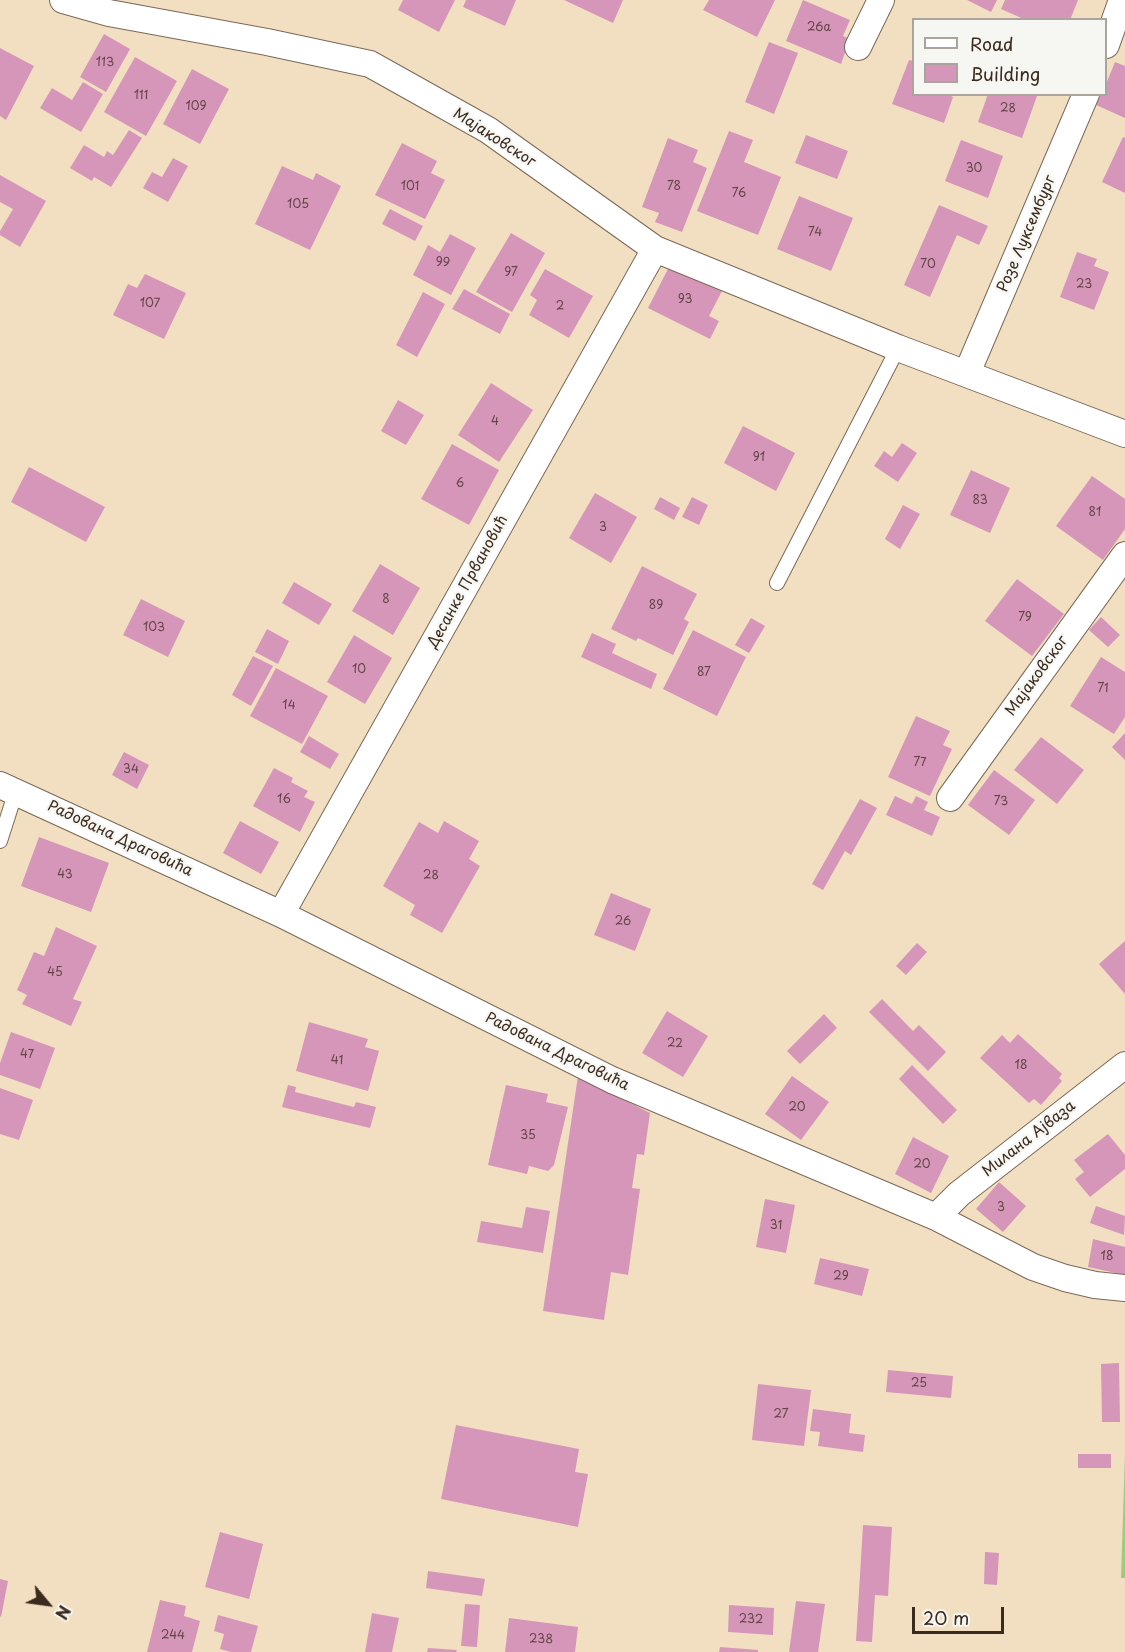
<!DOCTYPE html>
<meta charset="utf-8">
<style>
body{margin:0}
#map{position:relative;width:1125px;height:1652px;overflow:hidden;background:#f2dfc2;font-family:"Playpen Sans",sans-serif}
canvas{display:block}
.legend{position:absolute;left:912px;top:18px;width:195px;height:78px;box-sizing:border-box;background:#f6f6f2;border:2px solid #aba49d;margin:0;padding:8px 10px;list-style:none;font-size:18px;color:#3b2a1e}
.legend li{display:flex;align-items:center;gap:12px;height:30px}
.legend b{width:30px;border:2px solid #aba49d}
.north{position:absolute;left:18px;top:1574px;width:60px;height:60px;-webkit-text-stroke:4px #f6f6f2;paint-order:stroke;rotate:119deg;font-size:16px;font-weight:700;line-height:24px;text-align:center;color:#3b2a1e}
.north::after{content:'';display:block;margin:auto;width:21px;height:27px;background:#3b2a1e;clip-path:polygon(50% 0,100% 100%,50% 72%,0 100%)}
.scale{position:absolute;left:912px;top:1607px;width:92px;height:27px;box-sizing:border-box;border:3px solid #3b2a1e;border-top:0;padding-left:8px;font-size:18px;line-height:21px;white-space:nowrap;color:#3b2a1e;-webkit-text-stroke:4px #f6f6f2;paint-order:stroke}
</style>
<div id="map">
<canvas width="1125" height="1652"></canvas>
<ul class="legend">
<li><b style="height:8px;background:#fff"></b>Road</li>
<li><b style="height:16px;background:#d696ba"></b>Building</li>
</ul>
<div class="north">N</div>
<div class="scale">20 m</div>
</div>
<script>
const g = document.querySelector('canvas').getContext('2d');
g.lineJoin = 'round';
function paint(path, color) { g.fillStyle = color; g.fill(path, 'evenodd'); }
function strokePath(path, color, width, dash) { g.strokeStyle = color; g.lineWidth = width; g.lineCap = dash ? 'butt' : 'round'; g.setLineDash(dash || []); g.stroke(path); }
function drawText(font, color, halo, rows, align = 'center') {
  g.font = font + ' "Playpen Sans",sans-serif'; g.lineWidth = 4.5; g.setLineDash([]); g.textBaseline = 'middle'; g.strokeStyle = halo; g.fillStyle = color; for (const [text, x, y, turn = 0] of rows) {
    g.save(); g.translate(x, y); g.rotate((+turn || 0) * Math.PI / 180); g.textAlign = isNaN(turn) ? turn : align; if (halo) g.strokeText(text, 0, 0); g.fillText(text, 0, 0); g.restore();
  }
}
const green = new Path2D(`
 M1125,1453V1578H1121Z`);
const building = new Path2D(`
 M403,0H455L439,32L398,10Z
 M466,0H516L505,26L463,7Z
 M564,0H623L613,23Z
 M709,0H775L757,37L703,10Z
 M803,0L850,20L843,36L850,39L841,64L786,41Z
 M967,0H997L991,12Z
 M1005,0H1078L1070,20H1026L1001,9Z
 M104,34L130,49L106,92L80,77Z
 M769,42L798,53L774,114L745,102Z
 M0,48L34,66L6,120L0,116Z
 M135,57L177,81L146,136L104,112Z
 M909,60L914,61V94H946L953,97L944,123L892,104Z
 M1115,62L1125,66V118L1096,105L1101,94H1106V84Z
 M192,69L229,89L200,144L163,124Z
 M83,82L103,94L81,132L40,108L52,88L72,100Z
 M988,94L1037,96L1022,138L978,122Z
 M129,130L142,138L111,187L94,177L92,181L70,168L84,145L104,157L107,151L113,155Z
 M729,131L753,140L744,162L781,177L758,235L697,211Z
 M806,135L848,151L837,179L795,163Z
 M1123,137L1125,138V193L1102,182Z
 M668,138L698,150L693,162L707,168L682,232L655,222L659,213L642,207Z
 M961,140L1003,156L988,198L945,181Z
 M402,143L437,161L431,173L445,180L425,219L375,195Z
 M173,158L188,166L168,202L143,188L152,172L162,177Z
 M282,166L313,180L316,173L341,186L310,250L255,224Z
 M0,175L46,201L20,247L0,235V231L13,209L0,202Z
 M799,196L853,218L831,271L777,249Z
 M939,205L988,226L979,245L957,235L930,297L904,285Z
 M390,209L423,226L415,241L382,224Z
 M511,233L545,253L512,312L476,292Z
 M450,234L476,248L451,295L413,275L428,245L440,252Z
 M1077,252L1097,259L1094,266L1109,272L1094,310L1060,297Z
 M670,265L722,291L709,316L719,321L710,339L648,308Z
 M545,269L593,296L569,338L529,315L537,300L530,295Z
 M145,274L186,293L164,339L113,315L128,284L137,288Z
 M464,289L510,314L500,334L452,309Z
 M423,292L445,304L417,357L396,345Z
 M491,383L533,410L499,462L458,435Z
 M398,400L424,415L406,445L381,431Z
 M743,426L795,453L776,491L724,463Z
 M902,443L917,453L898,482L874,466L884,451L892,457Z
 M452,444L499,470L469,525L421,499Z
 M29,467L105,507L86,542L11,502Z
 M971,470L1010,488L990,533L950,515Z
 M1092,476L1125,499V529L1103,560L1056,526Z
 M595,493L637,517L611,563L569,538Z
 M660,497L680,508L674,520L654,509Z
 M692,497L708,505L699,525L682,517Z
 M903,505L920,514L900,549L885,539Z
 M380,564L420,588L393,635L352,611Z
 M642,566L697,594L684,619L689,622L673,655L638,638L636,641L611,629Z
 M1017,579L1064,614L1032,656L985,621Z
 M294,582L332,604L319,625L282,603Z
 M141,599L185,621L168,657L123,635Z
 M1101,617L1120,635L1108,647L1089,630Z
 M751,618L765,626L749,653L735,645Z
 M267,629L289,641L278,664L255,652Z
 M693,630L746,657L717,716L663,689Z
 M592,633L616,644L612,653L657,674L651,689L581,657Z
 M354,635L392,658L365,704L327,682Z
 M253,656L273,666L251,706L232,695Z
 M1101,657L1125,672V717L1114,734L1070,706Z
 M276,668L328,696L302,744L250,716Z
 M916,716L950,731L943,745L952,749L930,796L888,777Z
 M1125,733V760L1112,747Z
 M309,736L339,754L330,769L300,752Z
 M1041,737L1084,770L1057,804L1014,770Z
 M124,752L149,765L137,789L112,775Z
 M274,768L293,778L291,782L308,791L304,797L315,802L300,832L253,806Z
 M994,770L1035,800L1009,835L968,805Z
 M895,796L912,804L916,796L928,802L924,810L940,817L932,836L886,815Z
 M860,799L877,808L851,855L845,851L823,890L812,884Z
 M240,821L279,842L261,874L223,853Z
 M444,821L479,841L469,859L480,866L442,933L410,915L415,905L383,886L419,822L438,833Z
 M39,837L109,863L91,912L21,886Z
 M611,893L651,909L635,951L594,935Z
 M56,927L97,946L73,999L82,1002L71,1026L22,1004L27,995L17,990L34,952L44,956Z
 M1125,941V994L1099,964Z
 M917,943L927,952L906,975L896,966Z
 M882,999L913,1031L919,1025L946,1052L928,1071L869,1012Z
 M667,1011L708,1036L683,1077L642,1053Z
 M824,1014L837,1028L800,1064L787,1051Z
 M309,1022L368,1039L365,1047L379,1051L368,1091L296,1071Z
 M11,1032L55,1048L40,1089L0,1075V1063Z
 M1018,1034L1062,1074L1059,1078L1062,1081L1041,1105L1034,1099L1029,1103L980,1058L1002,1035L1010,1043Z
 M912,1065L957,1110L943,1124L899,1079Z
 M578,1076L650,1113L644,1155L637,1154L632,1188L640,1189L628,1275L611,1272L604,1320L543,1311Z
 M792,1076L829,1102L801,1140L765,1114Z
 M288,1085L296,1087L295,1092L354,1107L356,1102L376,1107L370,1128L282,1107Z
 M506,1085L548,1094L546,1102L568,1107L554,1165L548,1171L529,1166L527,1174L488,1165Z
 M0,1088L33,1100L19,1140L0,1134Z
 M1108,1134L1125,1155V1169L1090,1197L1075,1179L1084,1172L1074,1160Z
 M913,1137L949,1156L931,1193L895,1174Z
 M999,1182L1026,1206L1003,1232L976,1209Z
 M765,1199L795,1205L786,1253L756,1247Z
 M1096,1206L1125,1216L1124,1235L1090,1223Z
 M526,1207L550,1211L543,1253L477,1242L481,1221L522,1228Z
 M1093,1239L1125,1247V1275L1088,1267Z
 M820,1258L869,1269L862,1296L814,1284Z
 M1119,1363L1120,1422H1102L1101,1364Z
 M888,1370L953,1376L951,1398L886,1392Z
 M758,1384L811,1390L804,1446L752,1440Z
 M813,1409L851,1414L849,1433L865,1435L863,1452L818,1446L820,1432L810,1431Z
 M456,1425L579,1449L575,1472L588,1474L578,1527L441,1499Z
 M1078,1454H1111V1468H1078Z
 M863,1525L892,1527L888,1596L875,1595L872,1642L856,1641Z
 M220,1532L263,1544L249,1599L205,1587Z
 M985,1552L999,1553L997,1585L984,1584Z
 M428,1571L485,1579L482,1596L426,1588Z
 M0,1579L8,1581L1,1617L0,1616Z
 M160,1600L186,1606L184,1616L200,1621L192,1652H147Z
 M796,1601L825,1604L818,1652H789Z
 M465,1604L480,1605L477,1647L461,1646Z
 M729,1605L774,1608L773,1635L728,1632Z
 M372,1613L399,1618L392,1652H365Z
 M218,1615L258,1626L251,1652H231L220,1649L224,1634L214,1631Z
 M509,1618L578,1627L575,1652H505Z
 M720,1647L758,1650V1652H719Z
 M428,1648L457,1650L456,1652H427Z`);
const lane = new Path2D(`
 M777,583L898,348
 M0,841L16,791`);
const street = new Path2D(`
 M63,0L109,13L267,42L370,64L488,130L655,249L898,348L1125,434
 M1106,45L1122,0
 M858,47L881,0
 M967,373L1086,94
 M0,785L281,914L612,1080L936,1217L1033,1267L1065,1278L1095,1285L1125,1288
 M950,798L1125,555
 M281,914L655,249
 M936,1217L959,1194L1125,1065`);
const numberNames = [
 ["26a",819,28],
 ["113",105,63],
 ["111",141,96],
 ["109",196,107],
 ["28",1008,109],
 ["30",974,169],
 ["101",410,187],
 ["78",674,187],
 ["76",739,194],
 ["105",298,205],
 ["74",815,233],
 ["99",443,263],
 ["70",928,265],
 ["97",511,273],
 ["23",1084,285],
 ["93",685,300],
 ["107",150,304],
 ["2",560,307],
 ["4",495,422],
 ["91",759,458],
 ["6",460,484],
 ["83",980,501],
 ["81",1095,513],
 ["3",603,528],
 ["8",386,600],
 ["89",656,606],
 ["79",1025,618],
 ["103",154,628],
 ["10",359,670],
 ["87",704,673],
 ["71",1103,689],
 ["14",289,706],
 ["77",920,763],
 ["34",131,770],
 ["16",284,800],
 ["73",1001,802],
 ["43",65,875],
 ["28",431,876],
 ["26",623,922],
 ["45",55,973],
 ["22",675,1044],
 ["47",27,1055],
 ["41",337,1061],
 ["18",1021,1066],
 ["20",797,1108],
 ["35",528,1136],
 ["20",922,1165],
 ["3",1001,1208],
 ["31",776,1226],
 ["18",1107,1257],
 ["29",841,1277],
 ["25",919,1384],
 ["27",781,1415],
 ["232",751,1620],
 ["244",173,1636],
 ["238",541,1640]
];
const streetNames = [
 ["Мајаковског",494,138,33],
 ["Розе Луксембург",1027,234,-67],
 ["Десанке Првановић",468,582,-61],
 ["Мајаковског",1037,676,-54],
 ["Радована Драговића",120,839,25],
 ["Радована Драговића",557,1052,26],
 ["Милана Ајваза",1029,1139,-38]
];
paint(green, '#9ccd7c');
paint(building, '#d696ba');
strokePath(lane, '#7b6957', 16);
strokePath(street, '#7b6957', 28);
strokePath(lane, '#fff', 14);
strokePath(street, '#fff', 26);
drawText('12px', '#624545', null, numberNames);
drawText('15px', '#3b2a1e', '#f6f6f2', streetNames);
</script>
